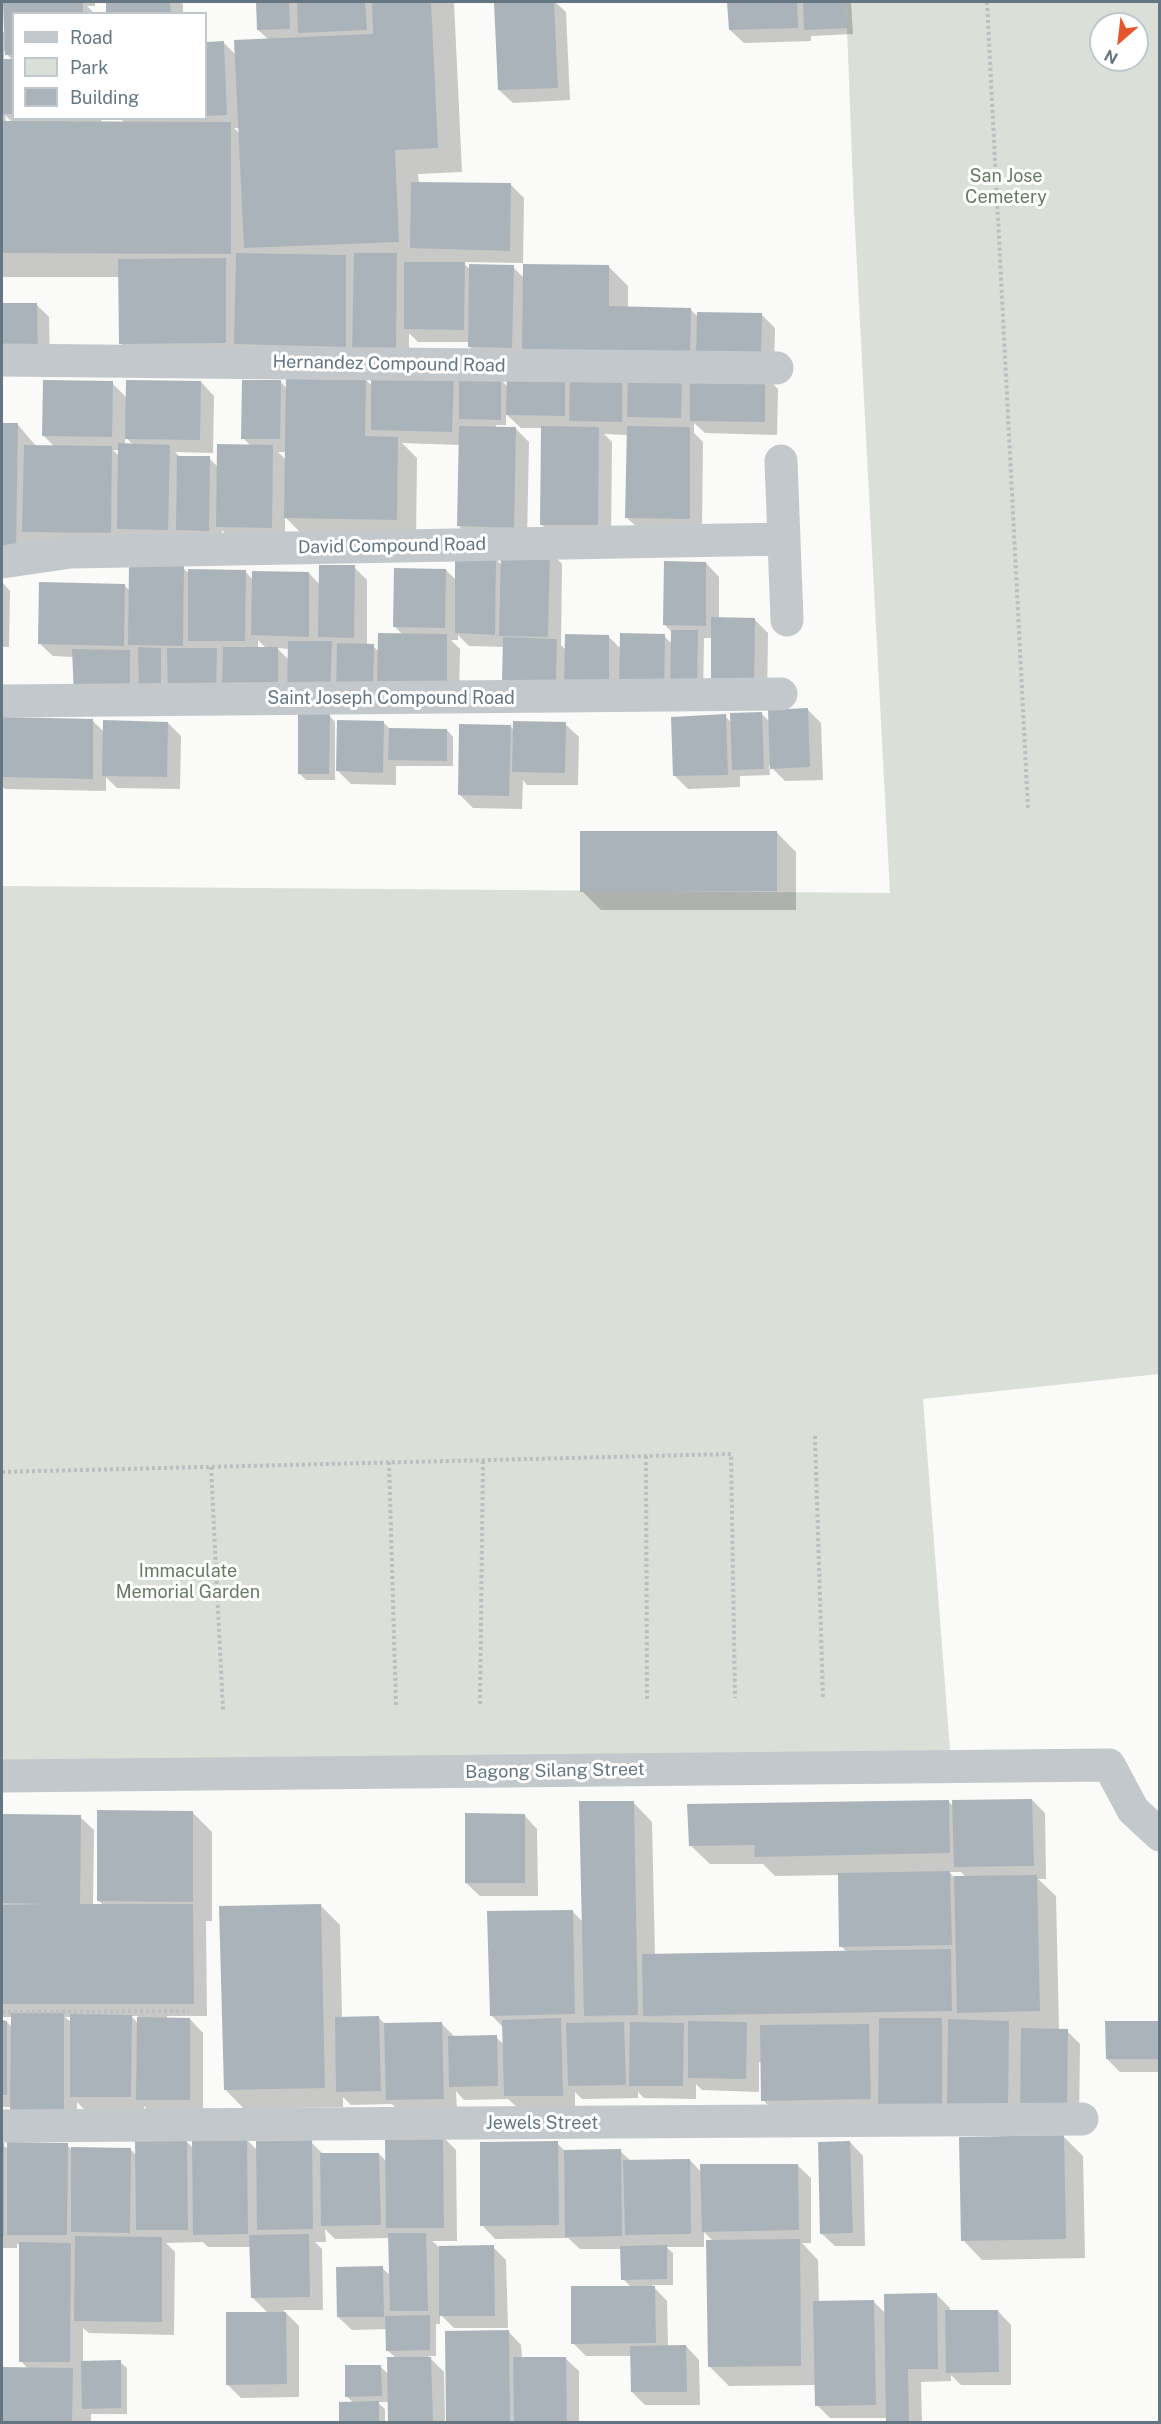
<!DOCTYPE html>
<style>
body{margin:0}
#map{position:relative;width:1161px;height:2424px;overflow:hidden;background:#fafaf8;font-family:"Public Sans",sans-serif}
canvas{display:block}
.frame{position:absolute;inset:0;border:3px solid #657683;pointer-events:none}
.legend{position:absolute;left:12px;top:12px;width:195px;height:108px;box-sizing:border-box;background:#fff;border:2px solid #c1c8cd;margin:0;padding:8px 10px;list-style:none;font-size:18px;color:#657683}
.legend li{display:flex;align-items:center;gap:12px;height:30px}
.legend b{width:30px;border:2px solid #c1c8cd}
.north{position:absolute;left:1089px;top:12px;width:60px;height:60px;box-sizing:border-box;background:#fff;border:2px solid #c1c8cd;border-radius:50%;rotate:208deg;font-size:16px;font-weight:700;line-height:24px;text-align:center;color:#657683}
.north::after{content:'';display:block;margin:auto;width:21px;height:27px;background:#e4572e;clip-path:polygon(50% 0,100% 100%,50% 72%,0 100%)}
</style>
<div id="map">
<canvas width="1161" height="2424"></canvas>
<div class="frame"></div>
<ul class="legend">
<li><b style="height:8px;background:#c3c8cc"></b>Road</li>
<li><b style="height:16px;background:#dadfd7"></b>Park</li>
<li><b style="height:16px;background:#aab3b9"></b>Building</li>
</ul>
<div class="north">N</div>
</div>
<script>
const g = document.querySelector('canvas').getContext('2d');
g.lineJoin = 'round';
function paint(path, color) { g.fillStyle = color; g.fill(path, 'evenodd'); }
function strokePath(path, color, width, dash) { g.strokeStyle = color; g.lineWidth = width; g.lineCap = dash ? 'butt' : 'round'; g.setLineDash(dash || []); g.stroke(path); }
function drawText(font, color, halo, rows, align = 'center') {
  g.font = font + ' "Public Sans",sans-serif'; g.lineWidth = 6; g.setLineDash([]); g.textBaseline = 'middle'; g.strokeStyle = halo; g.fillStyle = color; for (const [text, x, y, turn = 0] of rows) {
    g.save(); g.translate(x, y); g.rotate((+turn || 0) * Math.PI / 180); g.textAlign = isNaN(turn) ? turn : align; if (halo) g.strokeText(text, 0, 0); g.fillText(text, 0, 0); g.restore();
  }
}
const green = new Path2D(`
 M846,2H1159V1374L923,1399L951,1763L2,1767V886L890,893L854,209ZM1101,24H1137V60H1101Z`);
const shadow = new Path2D(`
 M2,2H95V6H87L95,14H14V118H101V123H125L120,118H206V43L223,42L236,55L269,40L258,30L257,2H454L462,172L418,174L419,183L511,185L524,198L523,263L462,262L471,270L513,267L524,278L609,267L628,286V308L690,309L698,317L762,315L775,328L774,370L765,376L778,389L777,435L705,433L694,423V433L703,442L702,531L640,530L626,517L628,435L604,434L612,442L611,538L554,537L541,524L543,428H521L506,414V425H496V428L516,429L529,442L527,540L472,539L459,526L460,445L402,443L417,458L416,539L305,537L285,517V540H231L222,530L221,543L191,542L181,533V542L131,541L124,534V546L2,571V424L18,425L37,447H55L43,435L112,383L127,398L201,382L214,396L213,453L175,452L181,458H209L218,467L251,446L243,438L281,382L287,389L365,379L373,387L453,375L461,383L500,379L508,387V371L483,360L469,346V342H418L409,333V364L140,363L120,343L119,277H2V30L6,35L5,7ZM4,51L13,61H4ZM5,115L13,123H6ZM234,128H240V134ZM125,436L130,442L134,445H125ZM113,450H119V456ZM278,452H286V460Z
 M107,2H180L183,4V14H107Z
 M495,2H555L566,12L570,100L513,103L499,90Z
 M729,2H851L853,34L811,36V41L744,43L730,30Z
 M36,304L49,317L50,370H2V305Z
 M549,550L562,564L561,645L566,650L609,637L622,650L664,636L672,644V632L664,624L706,563L719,577V619L755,620L768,633L767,703L712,638H704L703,699L568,694L505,647L469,646L458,635V640H451L460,649L459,695L392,694L379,681V701L167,702L74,657L53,656L39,643L124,585L130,591L183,568L190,574L246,572L253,580L309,573L320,585L354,567L367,580V646H373L379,652L403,635L394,626L446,570L457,581L496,559L502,566ZM258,640L267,649H258ZM277,648L289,649V660Z
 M2,582L10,591L9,647H2Z
 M808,710L821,723L823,780L785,781L769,765L770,775L740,776V787L688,789L675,776L725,716L732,723L761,713L770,722Z
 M329,715L335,722V780H306L299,773Z
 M2,719L93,721L104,732L168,723L181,736L180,789L117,788L106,777V791L5,789L2,786Z
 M383,722L391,730H447L453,737V766H396V785L351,784L338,771Z
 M565,724L579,737L578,785H527L523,780L522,809L473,808L460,795L510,726L514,730Z
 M777,833L796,852V910H601L582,891Z
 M1032,1800L1045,1813L1046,1879H1038L1056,1896L1059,2030L1067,2031L1080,2044L1079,2124L782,2119L763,2100L762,2062H759V2092L702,2090L696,2084V2099L644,2098L638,2092V2098L582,2099L575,2092V2108L519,2109L508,2099L464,2100L456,2091L457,2111L400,2112L392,2104L351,2105L343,2097V2107L244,2109L225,2089L320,1905L340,1925L342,2018H379L386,2025L442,2024L456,2038L496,2037L504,2045V2028L492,2016L572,1911L583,1922L633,1802L652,1822L655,1955L847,1952L841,1946L839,1875L775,1876L763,1864H710L690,1845L948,1801L954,1807ZM949,1872H961L967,1878H955Z
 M192,1812L212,1832V1921H206L207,2016H167V2019H190L203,2033V2113H151L144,2106V2110L84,2109L77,2102V2126L12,2107H2V2022H7L12,2027V2017H2V1816L80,1817L94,1830L93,1906H104L98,1900ZM131,2016H138V2023ZM65,2017H72V2023Z
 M524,1815L537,1829L538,1896H480L466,1883Z
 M1160,2022V2072H1120L1107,2059Z
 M442,2136L456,2150L457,2241H432L439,2247H493L506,2260L508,2328H454L440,2314V2324H436V2356H428L444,2372L445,2422H390L389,2402H377L385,2409V2422H341L340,2404L354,2403L346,2396L381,2367L389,2375L396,2358L387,2350V2329L352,2330L338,2317L382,2268L391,2276L390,2238L335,2239L325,2229L326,2242H315L322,2249L323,2310H283L299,2326V2397L241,2398L228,2385L268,2313L252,2297L251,2247H208L203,2242L166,2243L175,2252L174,2335L89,2333L83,2328V2362H120L127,2368V2414H91V2422H2V2368L28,2369L21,2361V2247L17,2243V2248H2V2144L9,2150L67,2145L71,2149H130L137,2156L186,2141L193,2148L246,2139L257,2150L311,2142L324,2155L379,2154L387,2162Z
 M1063,2136L1083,2156L1085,2258L982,2260L963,2240Z
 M850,2142L863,2156L865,2246H835L821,2233Z
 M557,2143L566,2152L620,2151L631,2161L690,2160L702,2173L797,2165L811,2178V2243H802L818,2260L819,2302H874L886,2314L937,2295L950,2308V2312L998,2311L1011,2325V2385H961L951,2375V2381L921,2382L922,2422H888V2418H830L817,2405L816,2385L729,2386L710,2367L713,2241L704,2232V2247H666L673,2253V2285H652L667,2301L668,2347L686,2346L699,2360L700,2405H645L632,2392L631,2356H586L573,2343L631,2287L623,2279L622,2249H580L568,2238L495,2239L482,2225Z
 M508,2331L521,2345L522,2358H565L579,2371V2422H448L447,2332Z`);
const building = new Path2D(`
 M3,2H83V14H14V55H5Z
 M106,2H170L171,14H106Z
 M256,2H289L290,29L257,30Z
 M297,2H365L367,30L298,33Z
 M372,2H431L438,148L395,150L399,242L244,248L234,40L373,34Z
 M494,2H554L558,88L498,90Z
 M727,2H797L798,28L729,30Z
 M803,2H846L847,28L804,30Z
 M224,41L227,115L206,116V42Z
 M2,59H14V114H2Z
 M2,121L231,122V254L2,253Z
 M411,182L511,183L510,251L410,248Z
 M236,253L346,255V347L234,344Z
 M354,253H397L396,352L352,351Z
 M226,258V343L119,344L118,259Z
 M404,262H465L464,330L404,329Z
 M469,264L514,265L512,348L468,347Z
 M523,264L609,265V306L691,308L690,359L522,355Z
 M2,303H37L38,357H2Z
 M697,312L762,313L761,358L696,357Z
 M507,370L565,371V416L506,415Z
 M570,371L622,372V422L569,421Z
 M371,372L454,374L452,432L371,430Z
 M628,372L682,373L681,418L627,417Z
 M690,373L765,375V422L690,421Z
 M286,376L366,378L365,436L398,437L397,520L284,518Z
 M459,377L501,378V420L459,419Z
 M43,380L113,381L112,437L42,436Z
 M126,380L201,381L200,440L125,439Z
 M242,380H281L280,439H241Z
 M2,423H18L16,553H2Z
 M459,426L516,427L514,528L457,526Z
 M541,426L599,427L598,525H540Z
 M627,426L690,427V519L625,518Z
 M118,443L170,445L168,530L117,529Z
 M217,444L273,445L272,528L216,527Z
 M24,445L112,446L111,533L22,532Z
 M177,456H210L209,531L176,530Z
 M501,548L550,549L548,637L499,636Z
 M455,557L496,558L495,635L455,633Z
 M664,561L706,562V626L663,625Z
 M129,565L184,566L183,646L128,645Z
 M319,565H355L354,638L318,637Z
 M394,568L446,569L445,628L393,627Z
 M188,569L246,570L245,641H188Z
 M252,571L309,572V637L251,635Z
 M39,582L125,584L124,646L38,644Z
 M711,617L755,618L754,690L711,691Z
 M671,630H698L697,693L670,692Z
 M378,633L447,634V682L377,681Z
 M620,633L665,634L664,692L619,691Z
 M565,634L609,635V686L564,685Z
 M503,637L557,639L556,682L502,681Z
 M288,641H332L330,696L287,698Z
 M337,643L374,644L373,695L336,694Z
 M138,647L161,648V696H139Z
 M223,647H278V692L222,691Z
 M167,648H217L216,696L168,697Z
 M72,649L130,650V697L74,696Z
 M808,708L810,767L770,769L768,710Z
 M762,712L764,769L732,770L730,713Z
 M298,713L330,714L329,774H298Z
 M726,714L728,775L673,776L671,717Z
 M2,717L93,719V779L2,777Z
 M103,720L168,722L167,777L102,776Z
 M337,720L384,721L383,773L336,771Z
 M513,721L566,722L565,773L512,772Z
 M459,724L511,725L509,796L458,795Z
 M389,728L447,729V761L388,760Z
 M580,831H777V891L580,892Z
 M1032,1799L1034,1866L954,1867L952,1800Z
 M949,1800L950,1853L754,1857L755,1845L689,1846L687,1804Z
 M579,1801H634L638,2015L584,2016Z
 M97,1810L193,1811V1902L97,1901Z
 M465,1813L525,1814V1883H465Z
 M2,1814L81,1815L80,1904H193L194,2004H2V1905L46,1904L2,1903Z
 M950,1871L952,1945L839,1947L838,1873Z
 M1037,1875L1040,2011L957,2013L954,1876Z
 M321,1904L325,2088L224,2090L219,1906Z
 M573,1910L575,2014L490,2016L487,1911Z
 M951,1949L952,2011L643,2016L642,1954Z
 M11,2013H64V2113H10Z
 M70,2014L132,2015L131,2097H70Z
 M379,2016L381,2091L336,2092L335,2017Z
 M137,2017L190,2018V2100H136Z
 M561,2018L563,2096H504L502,2020Z
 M879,2018H942V2114L878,2112Z
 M948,2019L1009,2021L1008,2107L947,2106Z
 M2,2020L7,2021V2095H2Z
 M688,2021L747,2022L746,2079L688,2078Z
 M1105,2021H1160V2059H1106Z
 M442,2022L444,2099L386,2100L384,2023Z
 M624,2022L626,2085L568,2086L566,2023Z
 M630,2022L684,2023L683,2086H629Z
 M869,2024L871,2099L761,2101L760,2025Z
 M1021,2028L1068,2029L1067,2111H1020Z
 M497,2035L498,2086L449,2087L448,2036Z
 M385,2135H443L444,2228H386Z
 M1064,2135L1066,2239L961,2241L959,2137Z
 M247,2138L248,2234L193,2235L192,2139Z
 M187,2139L188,2230H136L135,2140Z
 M312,2140L313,2229L257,2230L256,2141Z
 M558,2141L559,2225L480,2226V2142Z
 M850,2141L853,2233L820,2234L818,2142Z
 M7,2142L68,2143L67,2235H7Z
 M2,2143H4V2236H2Z
 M71,2147L131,2148L130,2233L71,2232Z
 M621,2149L622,2236L565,2237L564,2150Z
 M320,2153H379L381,2225L321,2226Z
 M690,2159L691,2234L625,2235L623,2160Z
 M700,2164H798L799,2230L702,2232Z
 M388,2233H426L428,2311H390Z
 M309,2234L310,2297L251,2298L249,2235Z
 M75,2236L162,2237V2322L74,2321Z
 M800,2239L801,2366L708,2367L706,2240Z
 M19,2242L71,2243L70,2362H19Z
 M494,2245L495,2316H439V2246Z
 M667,2245V2279L621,2280L620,2246Z
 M383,2266L384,2317H337L336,2267Z
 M571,2286H655L656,2343L571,2344Z
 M937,2293L938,2369H908L909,2422H886L884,2294Z
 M874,2300L876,2405L815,2406L813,2301Z
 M945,2310H998L999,2372L946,2373Z
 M226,2312H286L287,2384L226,2385Z
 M430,2315V2350L386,2351L385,2316Z
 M509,2330L510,2422H446L445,2331Z
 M686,2345L687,2392H631L630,2346Z
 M387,2357H431L433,2422H388Z
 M513,2357H566L567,2422H514Z
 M121,2360V2408L82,2409L81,2361Z
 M345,2365H381L382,2396L345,2397Z
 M2,2367L73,2368L72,2422H2Z
 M379,2401V2422H339V2402Z`);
const path = new Path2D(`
 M987,2L1028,808
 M815,1436L823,1697
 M646,1456L647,1701
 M389,1462L396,1706
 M211,1467L223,1710
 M2,1472L731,1454L735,1698
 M480,1704L483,1460
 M2,2012L189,2011`);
const minor = new Path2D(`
 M2,360L777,368
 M781,461L787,620
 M2,562L71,552L784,539
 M2,701L781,694
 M2,1776L1109,1765L1133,1810L1160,1835
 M2,2126L1082,2119`);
const parkNames = [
 ["San Jose",1006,176],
 ["Cemetery",1006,197],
 ["Immaculate",188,1571],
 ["Memorial Garden",188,1592]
];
const streetNames = [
 ["Hernandez Compound Road",389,364,1],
 ["David Compound Road",392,546,-1],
 ["Saint Joseph Compound Road",391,698],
 ["Bagong Silang Street",555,1771,-1],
 ["Jewels Street",542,2123]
];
paint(green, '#dadfd7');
paint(shadow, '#0003');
paint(building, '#aab3b9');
strokePath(path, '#bbbfc2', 4, [3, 3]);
strokePath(minor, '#c3c8cc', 33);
drawText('18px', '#687a64', '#fff', parkNames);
drawText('18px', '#657683', '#fff', streetNames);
</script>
